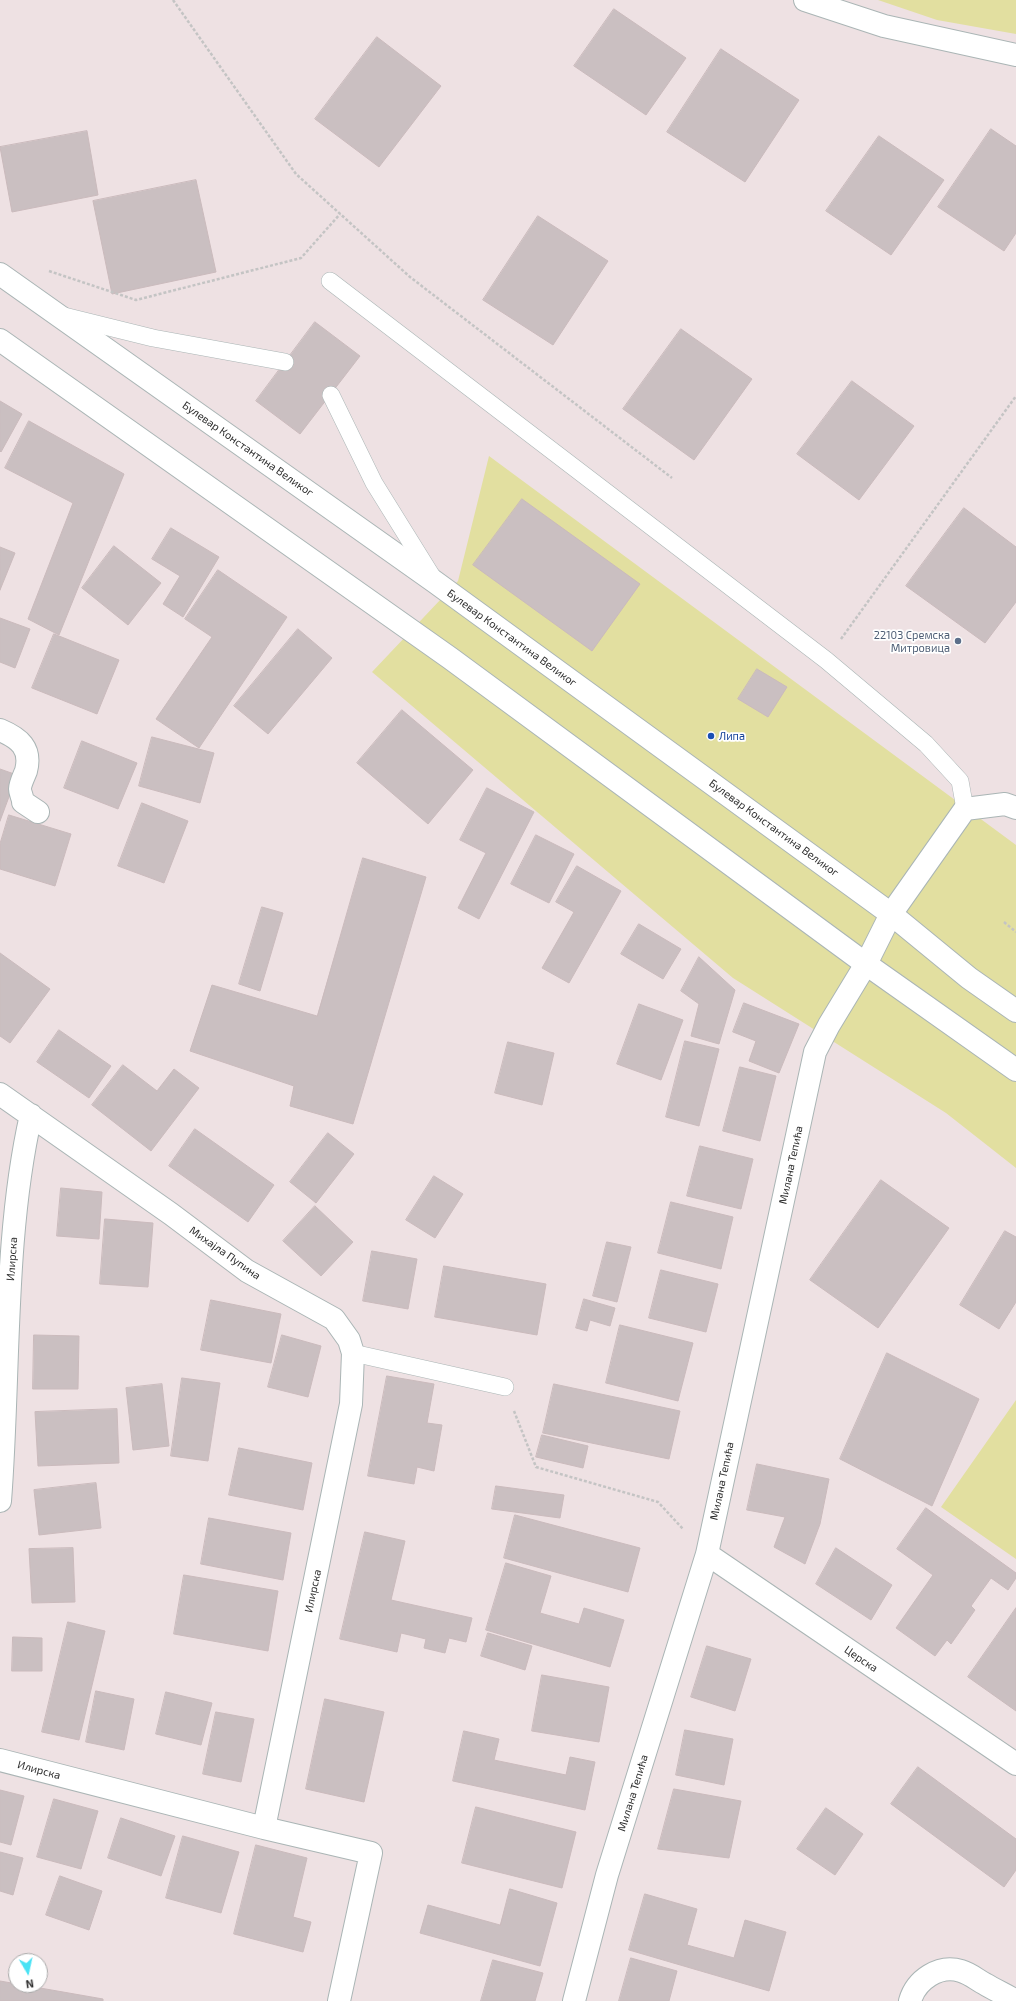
<!DOCTYPE html>
<meta charset="utf-8">
<style>
body{margin:0}
#map{position:relative;width:1016px;height:2001px;overflow:hidden;background:#eee1e3;font-family:"Exo 2",sans-serif}
canvas{display:block}
.north{position:absolute;left:8px;top:1953px;width:40px;height:40px;box-sizing:border-box;background:#fff;border:1px solid #ababab;border-radius:50%;rotate:171deg;font-size:11px;font-weight:700;line-height:16px;text-align:center;color:#2e2e2e}
.north::after{content:'';display:block;margin:auto;width:14px;height:18px;background:#49e2f4;clip-path:polygon(50% 0,100% 100%,50% 72%,0 100%)}
</style>
<div id="map">
<canvas width="1016" height="2001"></canvas>
<div class="north">N</div>
</div>
<script>
const g = document.querySelector('canvas').getContext('2d');
g.lineJoin = 'round';
function paint(path, color) { g.fillStyle = color; g.fill(path, 'evenodd'); }
function strokePath(path, color, width, dash) { g.strokeStyle = color; g.lineWidth = width; g.lineCap = dash ? 'butt' : 'round'; g.setLineDash(dash || []); g.stroke(path); }
function drawText(font, color, halo, rows, align = 'center') {
  g.font = font + ' "Exo 2",sans-serif'; g.lineWidth = 3.5; g.setLineDash([]); g.textBaseline = 'middle'; g.strokeStyle = halo; g.fillStyle = color; for (const [text, x, y, turn = 0] of rows) {
    g.save(); g.translate(x, y); g.rotate((+turn || 0) * Math.PI / 180); g.textAlign = isNaN(turn) ? turn : align; if (halo) g.strokeText(text, 0, 0); g.fillText(text, 0, 0); g.restore();
  }
}
const green = new Path2D(`
 M878,0H1016V34L937,20Z
 M489,456L1016,845V1168L946,1113L733,978L372,672L458,581Z
 M1016,1400V1559L941,1507Z`);
const building = new Path2D(`
 M614,9L686,58L646,115L574,66Z
 M377,37L441,86L379,167L315,119Z
 M721,49L799,100L745,182L667,132Z
 M991,129L1016,146V233L1004,251L938,207Z
 M87,131L98,195L12,212L0,147Z
 M879,136L944,180L891,255L826,211Z
 M196,180L216,272L112,294L93,201Z
 M538,216L608,261L553,345L483,300Z
 M315,322L360,356L300,434L256,401Z
 M681,329L752,379L694,460L623,409Z
 M852,381L914,426L859,500L797,454Z
 M0,401L22,414L1,452L0,451Z
 M29,421L124,474L59,635L28,619L73,503L5,468Z
 M522,499L640,584L592,651L473,565Z
 M964,508L1016,547V602L985,643L906,586Z
 M171,528L219,557L183,617L163,604L180,576L152,559Z
 M114,546L161,583L128,625L82,588Z
 M0,547L15,553L0,590Z
 M218,570L287,617L199,748L156,719L212,637L185,619Z
 M0,618L30,629L15,668L0,662Z
 M298,629L332,658L268,734L234,706Z
 M54,634L119,660L97,714L32,688Z
 M757,669L787,687L768,717L738,699Z
 M402,710L473,770L428,824L357,763Z
 M152,737L214,753L200,803L139,786Z
 M82,741L137,763L118,809L64,788Z
 M0,769L17,775L0,821Z
 M487,788L534,812L479,919L458,908L486,853L460,840Z
 M142,803L188,821L164,883L118,866Z
 M9,815L71,834L55,886L0,869V844Z
 M536,835L574,854L549,903L511,884Z
 M363,858L426,877L353,1124L290,1106L294,1086L190,1051L212,985L317,1016Z
 M577,866L621,891L569,983L542,968L574,912L556,902Z
 M262,907L283,913L260,991L239,984Z
 M639,924L681,949L663,979L621,954Z
 M0,953L50,989L10,1043L0,1036Z
 M699,957L735,990L719,1044L691,1036L699,1004L681,991Z
 M744,1003L799,1024L779,1073L749,1061L756,1041L733,1032Z
 M639,1004L683,1020L661,1080L617,1064Z
 M59,1030L111,1066L89,1098L37,1062Z
 M685,1041L719,1049L699,1126L666,1117Z
 M508,1042L554,1053L542,1105L495,1093Z
 M123,1065L157,1091L174,1069L199,1088L151,1151L92,1105Z
 M740,1067L776,1076L760,1141L723,1131Z
 M195,1129L274,1185L248,1222L169,1166Z
 M328,1133L354,1154L316,1203L290,1182Z
 M700,1146L753,1159L741,1209L687,1196Z
 M434,1176L463,1194L435,1238L406,1220Z
 M881,1180L949,1228L878,1328L810,1280Z
 M61,1188L102,1192L99,1239L57,1236Z
 M671,1202L733,1217L721,1269L658,1253Z
 M315,1206L353,1242L321,1276L283,1241Z
 M105,1219L153,1223L148,1287L100,1284Z
 M1005,1231L1016,1237V1302L999,1329L960,1305Z
 M607,1242L631,1247L617,1302L593,1296Z
 M372,1251L417,1259L408,1309L363,1301Z
 M444,1266L546,1284L537,1335L435,1317Z
 M661,1270L718,1284L706,1332L649,1318Z
 M584,1299L615,1308L610,1326L590,1320L587,1331L576,1328Z
 M211,1300L281,1314L271,1363L201,1350Z
 M620,1325L693,1343L678,1401L606,1383Z
 M34,1335L79,1336L78,1389H33Z
 M282,1335L321,1346L308,1397L268,1387Z
 M887,1353L979,1399L932,1506L840,1459Z
 M387,1376L434,1384L427,1423L442,1425L434,1471L417,1467L414,1484L368,1476Z
 M182,1378L220,1383L208,1461L171,1456Z
 M162,1384L169,1446L133,1450L126,1388Z
 M554,1384L680,1411L669,1459L543,1433Z
 M117,1409L119,1463L38,1466L35,1412Z
 M542,1435L588,1446L583,1468L536,1457Z
 M239,1448L312,1463L303,1510L229,1495Z
 M757,1464L829,1479L820,1524L805,1564L774,1547L785,1517L747,1510Z
 M96,1483L101,1528L39,1535L34,1490Z
 M496,1486L564,1495L560,1518L492,1509Z
 M926,1508L1016,1573V1578L1008,1590L991,1578L971,1606L975,1610L951,1644L947,1640L935,1656L896,1628L933,1575L897,1549Z
 M515,1515L640,1548L628,1592L504,1558Z
 M209,1518L291,1533L283,1580L201,1564Z
 M365,1532L405,1541L391,1600L472,1618L466,1642L449,1638L445,1653L424,1648L426,1639L401,1633L397,1652L340,1639Z
 M73,1548L75,1602L32,1603L29,1549Z
 M836,1548L892,1585L871,1620L816,1584Z
 M506,1563L551,1576L540,1613L579,1624L584,1608L624,1620L610,1667L486,1630Z
 M184,1575L278,1591L268,1651L174,1634Z
 M1016,1608V1711L968,1677Z
 M68,1622L105,1631L79,1740L42,1732Z
 M488,1633L532,1646L525,1670L481,1656Z
 M13,1637L42,1638V1671H12Z
 M707,1646L751,1659L735,1711L691,1697Z
 M542,1675L609,1687L599,1742L532,1731Z
 M96,1691L134,1699L124,1750L86,1742Z
 M166,1692L212,1703L201,1745L156,1734Z
 M325,1699L384,1712L364,1802L306,1789Z
 M216,1712L254,1719L241,1782L203,1774Z
 M685,1730L733,1739L724,1785L676,1775Z
 M464,1731L499,1739L494,1760L566,1775L570,1757L595,1762L585,1810L453,1781Z
 M918,1767L1016,1839V1870L1004,1887L891,1804Z
 M674,1789L741,1801L729,1858L658,1849Z
 M0,1790L24,1796L11,1845L0,1842Z
 M54,1799L98,1811L81,1869L37,1857Z
 M476,1807L576,1832L562,1888L462,1863Z
 M826,1808L863,1834L835,1875L797,1849Z
 M121,1818L175,1836L161,1876L108,1858Z
 M183,1836L239,1852L221,1913L166,1898Z
 M256,1845L307,1858L293,1917L311,1922L303,1952L234,1934Z
 M0,1852L23,1858L13,1895L0,1891Z
 M60,1876L102,1891L89,1930L46,1915Z
 M510,1889L557,1903L540,1966L420,1933L428,1905L500,1925Z
 M645,1894L697,1909L687,1945L734,1958L745,1920L786,1932L769,1991L629,1950Z
 M631,1958L677,1971L669,2001H619Z
 M493,1960L543,1973L535,2001H481Z
 M0,1981L103,1999V2001H0Z`);
const path = new Path2D(`
 M173,0L296,174L410,277L672,478
 M49,271L136,300L301,258L340,214
 M841,639L1016,396
 M1004,922L1016,932
 M514,1411L536,1467L658,1502L683,1529`);
const lane = new Path2D(`
 M330,281L826,660L926,744L960,781L965,809
 M64,316L153,338L285,362
 M331,395L374,483L433,578
 M353,1353L505,1387`);
const street = new Path2D(`
 M805,0L884,26L1016,55
 M0,730C19,738 32,748 26,771C24,776 20,784 20,789C20,793 23,798 23,802L38,812
 M0,1094L171,1214L247,1271L334,1319L349,1340L353,1353L351,1404L264,1828
 M0,1501C10,1374 3,1239 31,1115
 M707,1554L1016,1764
 M0,1760L264,1828L371,1853L339,2001
 M574,2001L607,1875L707,1554L815,1052L829,1025L866,964L891,914L965,809L1005,804L1016,808
 M910,2001C916,1980 939,1964 961,1971C971,1974 977,1980 985,1984C995,1990 1006,1995 1016,2001`);
const secondary = new Path2D(`
 M0,274L435,582L891,914L969,978L1016,1011
 M0,340L450,658L866,964L1016,1070`);
const markers = [
 [958,641,4,"#5c6f8a"],
 [711,736,4,"#1a4fb4"]
];
const streetNames = [
 ["Булевар Константина Великог",248,449,35],
 ["Булевар Константина Великог",512,638,36],
 ["Булевар Константина Великог",774,828,36],
 ["Милана Тепића",791,1165,-78],
 ["Михајла Пупина",225,1253,35],
 ["Илирска",12,1259,-86],
 ["Милана Тепића",722,1481,-78],
 ["Илирска",313,1591,-78],
 ["Церска",861,1659,34],
 ["Илирска",39,1770,15],
 ["Милана Тепића",633,1793,-73]
];
const serviceNames = [
 ["22103 Сремска",950,635],
 ["Митровица",950,648]
];
const transitNames = [
 ["Липа",719,736]
];
paint(green, '#e2dfa0');
paint(building, '#cabfc1');
strokePath(building, '#cababc', 1);
strokePath(lane, '#aab5b5', 18);
strokePath(street, '#aab5b5', 24);
strokePath(secondary, '#aab5b5', 24);
strokePath(path, '#c4c4c4', 2.5, [3, 2]);
strokePath(lane, '#fff', 17);
strokePath(street, '#fff', 22);
strokePath(secondary, '#fff', 22);
for (const [x, y, r, color] of markers) { const dot = new Path2D(); dot.arc(x, y, r, 0, 2 * Math.PI); g.fillStyle = color; g.fill(dot); strokePath(dot, '#fff', 1.5); }
drawText('11px', '#2e2e2e', '#fff', streetNames);
drawText('11px', '#4e5e75', '#fff', serviceNames, 'right');
drawText('11px', '#164399', '#fff', transitNames, 'left');
</script>
